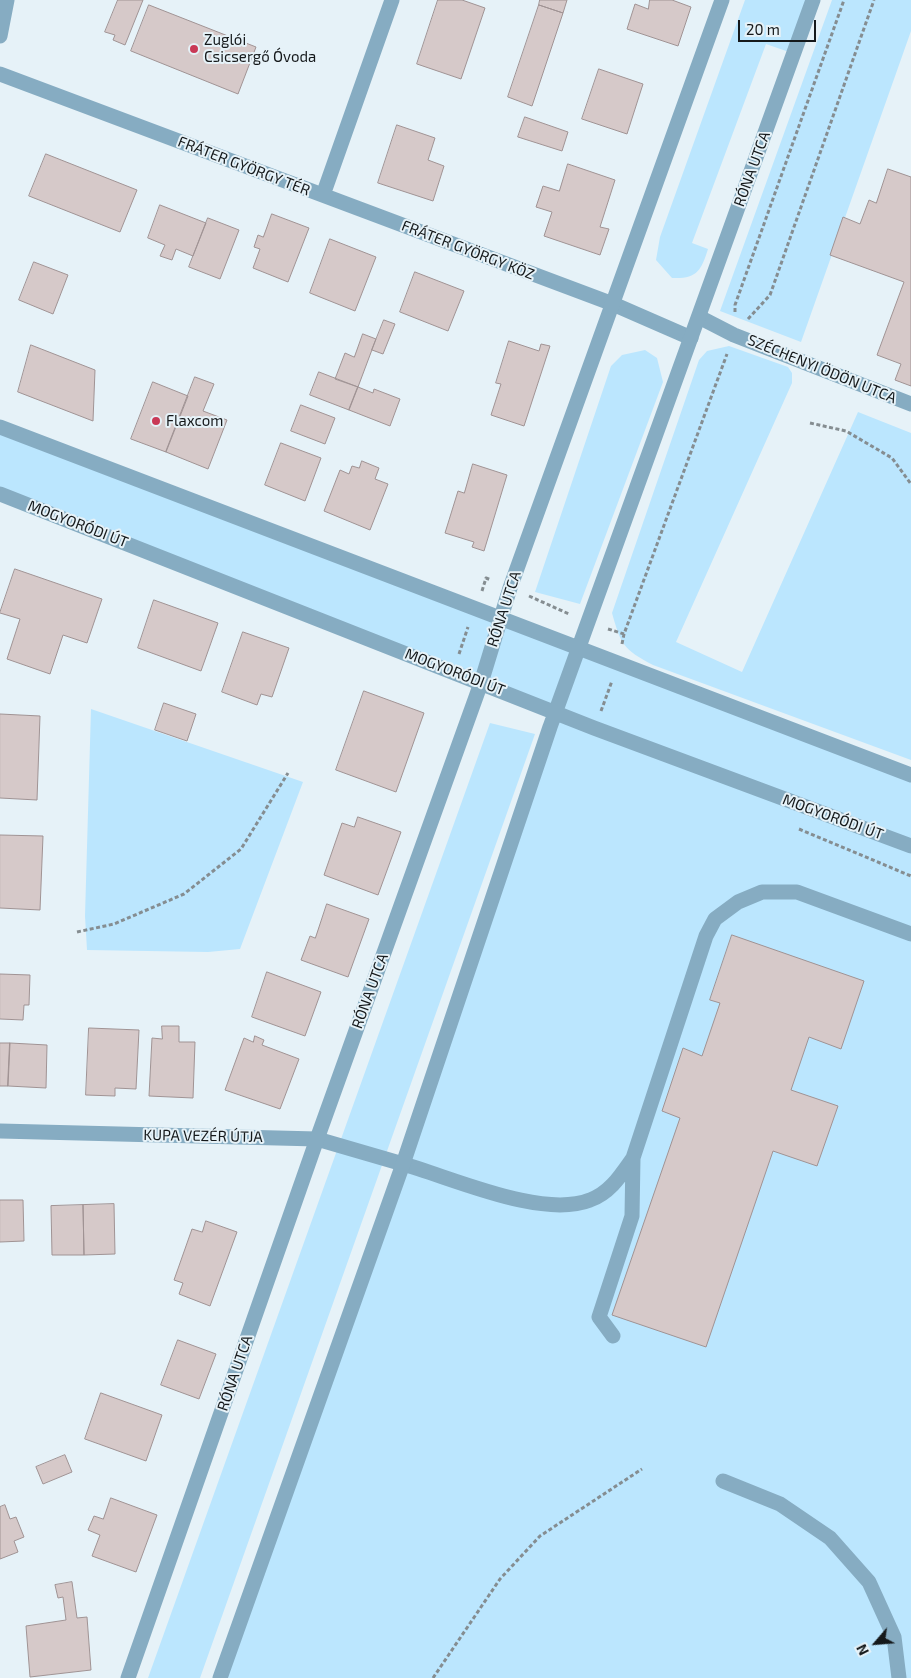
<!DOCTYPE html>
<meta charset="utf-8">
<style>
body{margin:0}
#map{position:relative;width:911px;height:1678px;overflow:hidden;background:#e6f2f8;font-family:"Exo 2",sans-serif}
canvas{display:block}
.north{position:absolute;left:851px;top:1618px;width:50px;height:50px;-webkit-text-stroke:4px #e6f2f8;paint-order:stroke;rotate:243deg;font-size:14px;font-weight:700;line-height:20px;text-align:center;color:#15191b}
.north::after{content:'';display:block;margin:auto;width:18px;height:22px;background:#15191b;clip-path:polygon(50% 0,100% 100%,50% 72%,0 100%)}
.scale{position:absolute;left:738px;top:20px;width:78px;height:22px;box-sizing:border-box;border:2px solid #15191b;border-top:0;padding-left:6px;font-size:15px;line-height:18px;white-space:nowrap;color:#15191b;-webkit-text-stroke:4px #e6f2f8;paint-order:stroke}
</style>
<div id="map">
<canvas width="911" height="1678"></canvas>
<div class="north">N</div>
<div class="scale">20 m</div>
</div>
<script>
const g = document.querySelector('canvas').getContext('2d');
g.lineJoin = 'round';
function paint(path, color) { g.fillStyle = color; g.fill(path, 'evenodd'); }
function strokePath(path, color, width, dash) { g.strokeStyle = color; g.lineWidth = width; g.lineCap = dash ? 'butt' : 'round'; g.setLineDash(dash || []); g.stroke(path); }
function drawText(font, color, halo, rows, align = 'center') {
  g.font = font + ' "Exo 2",sans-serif'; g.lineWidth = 4; g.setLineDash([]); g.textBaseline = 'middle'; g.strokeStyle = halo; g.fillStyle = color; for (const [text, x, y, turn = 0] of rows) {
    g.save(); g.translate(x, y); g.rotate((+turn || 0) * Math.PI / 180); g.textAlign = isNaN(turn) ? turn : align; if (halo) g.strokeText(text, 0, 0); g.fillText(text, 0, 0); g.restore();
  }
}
const green = new Path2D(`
 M745,0H808L789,52L766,44L692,243L708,249C701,271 697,279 672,278L656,260L660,237Z
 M832,0H911V31L801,342L720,311Z
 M729,346L788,367L792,373V383L676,642L742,672L858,412L911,433V760L653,665C623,649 621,645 612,613L699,360L707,351Z
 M645,350L657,358L663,382L580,604L535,592L611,366L622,355Z
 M0,427L911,775V1678H220L555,712L0,494Z
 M91,709L303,782L240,949L208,952L87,950L85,916Z
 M490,723L535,734L200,1678H148Z`);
const building = new Path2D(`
 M118,0H143L125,45L113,40L115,35L105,32Z
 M438,0H462L485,8L461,79L417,64Z
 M540,0H567L563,13L539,5Z
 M650,0H672L691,7L678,46L627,29L635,4L648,9Z
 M149,5L256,47L238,94L131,51Z
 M539,5L563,13L532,106L508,97Z
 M599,69L643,84L627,134L582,119Z
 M525,117L568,132L562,151L518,137Z
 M397,125L435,138L428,160L444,166L433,201L378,183Z
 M46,154L137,190L120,232L29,196Z
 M568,164L615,180L600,227L609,229L600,255L544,236L552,212L536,207L543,186L559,191Z
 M888,169L911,177V386L895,380L901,364L877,355L904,282L830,255L843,217L860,224L869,200L876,203Z
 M160,205L206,223L193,256L176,249L172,260L160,256L165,245L148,238Z
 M272,214L309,228L288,282L253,268L260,249L254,247L258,235L263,237Z
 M208,218L239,230L220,279L189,267Z
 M330,239L376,257L355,311L310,293Z
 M34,262L68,275L53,314L19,300Z
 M415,272L464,291L448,331L400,312Z
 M384,320L395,324L383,354L372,350Z
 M363,334L376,339L358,387L335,379L345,353L354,357Z
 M509,341L539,351L541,344L550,346L524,426L491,415L501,384L496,383Z
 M31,345L95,370L93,421L18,392Z
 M319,372L358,387L349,410L310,395Z
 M195,377L214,384L203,411L227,420L208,469L166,452Z
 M153,382L188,396L166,452L131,439Z
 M358,387L373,393L374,389L400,399L390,426L349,410Z
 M301,405L335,418L325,444L291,431Z
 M281,443L321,458L305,501L265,485Z
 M362,461L379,468L375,479L388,484L370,530L324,511L340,470L349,474L352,466L359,468Z
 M473,464L507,475L484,551L472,547L474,542L445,533L458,491L464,493Z
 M15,569L102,599L87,643L63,635L50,674L7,659L20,619L0,613Z
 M154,600L218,623L201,671L138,648Z
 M243,632L289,648L272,697L261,694L257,705L222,692Z
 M364,691L424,713L396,792L336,770Z
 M164,703L196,714L187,741L155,730Z
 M0,714L40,716L37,800L0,798Z
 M358,817L401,832L378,895L324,875L342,823L354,827Z
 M0,835L43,836L40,910L0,908Z
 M327,904L369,919L348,977L301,960L310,936L315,938Z
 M732,935L864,981L841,1049L809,1037L791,1090L838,1106L817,1166L773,1151L706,1347L612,1315L680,1118L662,1111L683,1048L702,1056L720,1003L710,1000Z
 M267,972L321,992L305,1036L252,1017Z
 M0,974L30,975L29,1005H24L23,1020L0,1019Z
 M162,1026H179V1042H195L193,1098L149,1096L152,1038L162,1039Z
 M89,1028L139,1030L136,1089L115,1088V1096L86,1095Z
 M255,1036L264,1040L262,1045L299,1059L280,1109L225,1090L244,1038L253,1042Z
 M0,1043H10L8,1086H0Z
 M10,1043L47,1045L46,1088L8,1086Z
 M0,1200H23L24,1241L0,1242Z
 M114,1204L115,1254L84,1255L83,1205Z
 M83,1205L84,1255H52L51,1206Z
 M206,1221L237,1232L210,1306L179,1294L183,1283L174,1280L192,1229L202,1232Z
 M178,1340L216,1354L199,1399L161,1385Z
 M101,1393L162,1415L146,1461L85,1439Z
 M65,1455L72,1472L43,1484L36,1467Z
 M111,1498L157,1515L136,1572L92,1556L100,1535L88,1530L94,1516L103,1519Z
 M5,1505L10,1519L16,1517L24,1537L14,1541L18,1552L0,1559V1507Z
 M72,1582L77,1618L87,1617L91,1670L30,1677L26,1626L66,1620L63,1597L58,1598L55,1585Z`);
const path = new Path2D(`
 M735,312V305L844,0
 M748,319L770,295L874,0
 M810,423L846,431L892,458L911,484
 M482,591L486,578L491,580
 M529,596L569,614
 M608,629L624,634
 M622,644L624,634L727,354
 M459,654L468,627
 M601,711L612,681
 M799,829L911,876
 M77,932L114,924L184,894L241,849L288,773
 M433,1678L500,1579L540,1536L642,1469`);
const service = new Path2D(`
 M699,317L734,335L911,404
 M403,1164C453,1178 542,1219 590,1200C610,1193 621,1175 633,1158L706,936L715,919L738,902L762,892H797L911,934
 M613,1336L599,1317L632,1216L633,1158
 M723,1481L780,1504L830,1538L869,1582L894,1637L899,1678`);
const minor = new Path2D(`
 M0,36L7,0
 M0,74L613,304L691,338
 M323,195L392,0
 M0,1131L317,1139L403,1164`);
const tertiary = new Path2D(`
 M0,427L911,775
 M0,494L594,728L911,846
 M128,1678L317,1139L481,683L510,588L722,0
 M220,1678L403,1164L550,727L813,0`);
const markers = [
 [194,49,5,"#c93956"],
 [156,421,5,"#c93956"]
];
const poiNames = [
 ["Zuglói",204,40],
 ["Csicsergő Óvoda",204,57],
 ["Flaxcom",166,421]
];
const streetNames = [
 ["FRÁTER GYÖRGY TÉR",244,166,21],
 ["RÓNA UTCA",752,169,-70],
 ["FRÁTER GYÖRGY KÖZ",468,250,21],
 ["SZÉCHENYI ÖDÖN UTCA",822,369,22],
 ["MOGYORÓDI ÚT",78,524,21],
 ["RÓNA UTCA",504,609,-72],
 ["MOGYORÓDI ÚT",455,672,21],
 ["MOGYORÓDI ÚT",833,817,20],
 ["RÓNA UTCA",370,991,-70],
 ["KUPA VEZÉR ÚTJA",203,1136,1],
 ["RÓNA UTCA",235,1373,-71]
];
paint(green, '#bbe6fe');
paint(building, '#d6c9c9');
strokePath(building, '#a09394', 1);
strokePath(path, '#858d91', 3, [4, 2.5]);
strokePath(service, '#86acc2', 15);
strokePath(minor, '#86acc2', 15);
strokePath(tertiary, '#86acc2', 15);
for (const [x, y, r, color] of markers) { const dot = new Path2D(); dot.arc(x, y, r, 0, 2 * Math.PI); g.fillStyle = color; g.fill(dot); strokePath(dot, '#e6f2f8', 2); }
drawText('15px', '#15191b', '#e6f2f8', poiNames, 'left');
drawText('15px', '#15191b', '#e6f2f8', streetNames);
</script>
